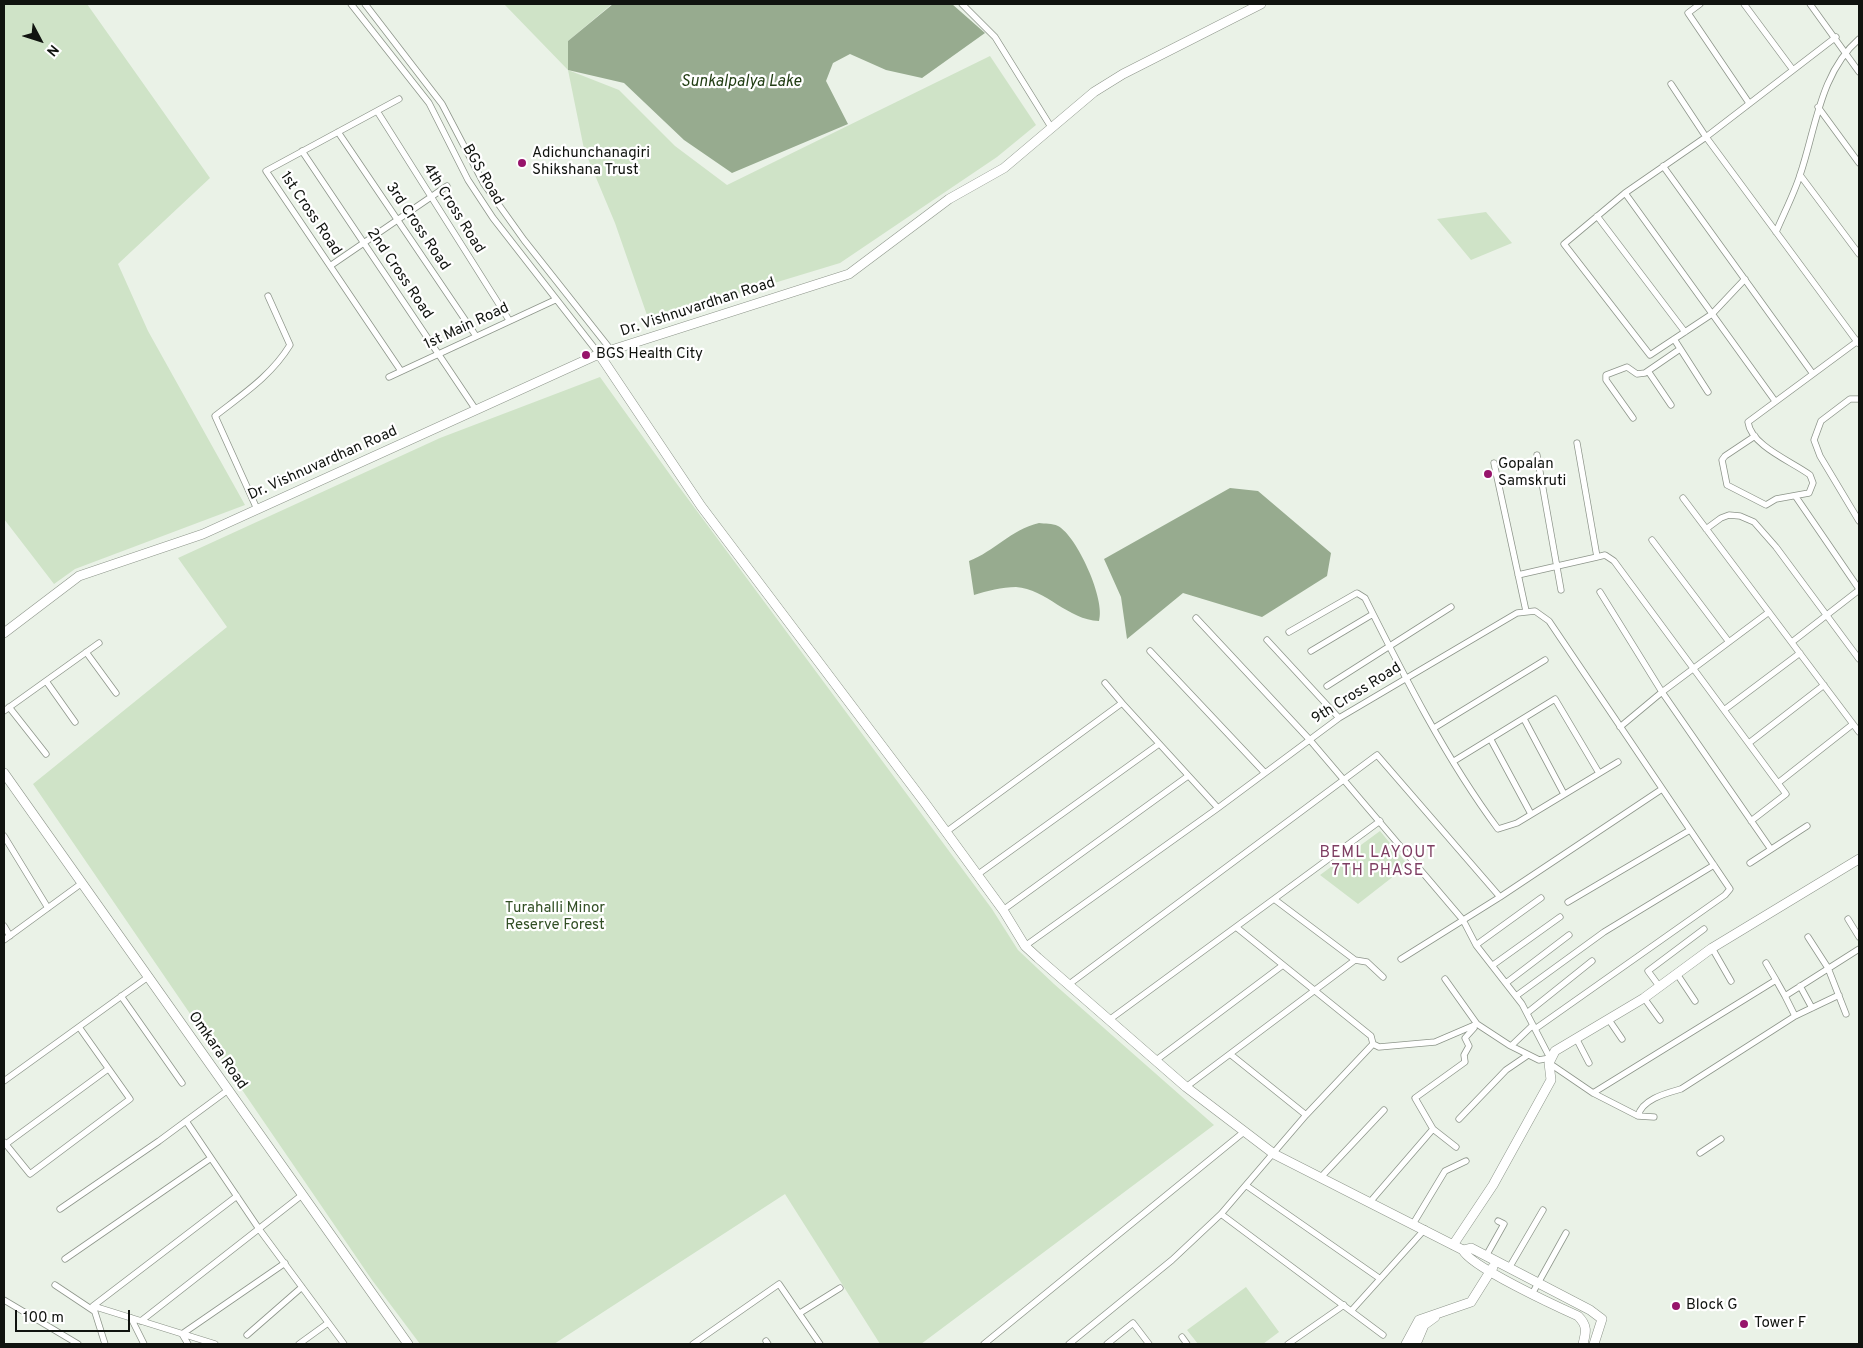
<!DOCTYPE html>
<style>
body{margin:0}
#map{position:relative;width:1863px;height:1348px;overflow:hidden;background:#eaf2e7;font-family:Overpass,sans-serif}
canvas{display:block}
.frame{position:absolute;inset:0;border:5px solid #10130f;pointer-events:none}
.north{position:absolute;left:15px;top:15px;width:50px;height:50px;-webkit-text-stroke:4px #fff;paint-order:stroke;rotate:130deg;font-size:14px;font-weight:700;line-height:20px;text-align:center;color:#10130f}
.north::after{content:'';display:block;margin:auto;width:18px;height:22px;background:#10130f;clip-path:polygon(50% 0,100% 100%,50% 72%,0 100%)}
.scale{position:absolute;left:15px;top:1310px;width:115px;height:22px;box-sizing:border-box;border:2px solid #10130f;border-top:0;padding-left:6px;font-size:15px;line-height:18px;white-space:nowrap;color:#10130f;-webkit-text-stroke:4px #fff;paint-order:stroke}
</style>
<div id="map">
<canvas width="1863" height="1348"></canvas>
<div class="frame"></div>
<div class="north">N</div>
<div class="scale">100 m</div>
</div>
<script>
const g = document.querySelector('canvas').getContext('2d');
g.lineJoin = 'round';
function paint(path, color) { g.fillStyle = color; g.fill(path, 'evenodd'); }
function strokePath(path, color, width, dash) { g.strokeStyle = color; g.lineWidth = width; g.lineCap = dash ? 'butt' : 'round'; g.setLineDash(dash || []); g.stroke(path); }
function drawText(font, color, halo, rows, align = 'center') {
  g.font = font + ' Overpass,sans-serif'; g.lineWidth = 4.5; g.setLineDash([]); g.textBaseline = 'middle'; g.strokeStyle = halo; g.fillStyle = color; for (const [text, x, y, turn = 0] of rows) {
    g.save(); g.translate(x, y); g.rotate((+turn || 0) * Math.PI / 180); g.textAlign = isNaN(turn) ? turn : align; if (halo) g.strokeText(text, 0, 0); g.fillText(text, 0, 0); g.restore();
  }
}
const green = new Path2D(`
 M4,4H87L210,178L118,264L148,331L245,505L75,569L54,584L4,519Z
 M504,4H612L568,41V70L619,90L675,146L727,185L990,56L1036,125L997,157L840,263L649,321L615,223L584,149L568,70Z
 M1486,212L1512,243L1471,260L1437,219Z
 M600,377L671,476L992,909L1018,950L1054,984L1214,1125L921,1344H880L785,1194L554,1344H420L372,1280L33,784L227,627L178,558L440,438Z
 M1380,831L1408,865L1358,904L1320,875Z
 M1246,1287L1279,1332L1263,1344H1198L1187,1330Z`);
const water = new Path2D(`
 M613,4H952L985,33L922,78L886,70L850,54L833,63L826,81L848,124L732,173L684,140L624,83L568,70V41Z
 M1230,488L1258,491L1331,553L1327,576L1262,617L1183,593L1127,639L1121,597L1104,559Z
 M1039,523C1045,524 1052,523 1058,526C1077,536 1106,600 1099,621C1068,620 1046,589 1016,587C1002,587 987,591 974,595L969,561C995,551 1010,530 1039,523Z`);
const street = new Path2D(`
 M351,4L429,103L468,180L493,218L599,354
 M365,4L442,104L484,184L524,240L611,350
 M962,4L995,37L1051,127
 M1700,4L1688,13L1749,103
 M1744,4L1793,70
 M1810,4L1859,72
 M1671,84L1706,137L1858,343
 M399,99L266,171L401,371
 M1818,107L1859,163
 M377,111L509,320
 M338,132L476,336
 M302,151L476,410
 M1663,166L1813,374
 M1800,175L1859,254
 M1625,193L1775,401
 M1597,216L1685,332
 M1776,232C1784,213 1794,194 1800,175C1816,128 1820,73 1859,39
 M330,266L447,186
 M1745,279L1712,314L1650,355L1564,244L1625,193L1706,137L1836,37
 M1674,339L1708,392
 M1648,371L1671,405
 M389,377L555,300
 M1859,399H1850L1821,421L1814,440L1820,456L1859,521
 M1633,418L1606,380V375L1627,367L1637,374L1645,373L1680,349
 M1755,436L1725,456L1722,460L1727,485L1766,505L1776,499L1809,493L1813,483L1810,475C1793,462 1751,446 1748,422L1859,340
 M1577,443L1597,557
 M1537,455L1561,590
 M1494,463L1526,611
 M1796,497L1859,589
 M1683,498L1859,732
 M257,509L215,416C243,394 271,376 290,345L268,296
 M1706,529L1721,518L1729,515L1740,516L1754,522L1776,547L1859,659
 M1652,540L1729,642
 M1518,575L1597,557L1605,555L1614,561L1786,794L1751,821
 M1600,592L1662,692L1770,848
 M1196,618L1309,739L1463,920L1476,945L1522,1004L1550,1058L1539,1060L1509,1045L1477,1024L1445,979
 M1289,632L1357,593L1365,598C1404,676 1446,759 1498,829L1517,823L1618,762
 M1267,640L1339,718
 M1792,642L1859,590
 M1150,651L1265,773
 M1311,651L1373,614
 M86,652L116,693
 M46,681L75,722
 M1105,683L1122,703
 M1327,686L1451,607
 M9,707L46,754
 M1724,710L1800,653
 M4,711L99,643
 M1524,719L1564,794
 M1620,727L1662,692L1769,612
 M1434,728L1545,660
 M1491,740L1531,814
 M1749,743L1824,685
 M1454,761L1555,699L1599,773
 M1778,783L1853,724
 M946,832L1122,703L1218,808
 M4,836L48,908
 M1750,863L1807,826
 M977,875L1159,744
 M1274,899L1380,821
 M1568,902L1690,830
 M1003,910L1188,776
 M1848,919L1859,937
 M4,926L10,936
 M1236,927L1371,1036L1373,1044L1379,1047L1435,1042L1477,1024
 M1808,937L1828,968L1846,1014
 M4,940L82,883
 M1476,945L1541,898
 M1025,946L1218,808L1339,718L1517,613L1535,611L1549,621L1730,889L1725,895L1535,1029
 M1712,948L1731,981
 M1401,959L1500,897L1662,789
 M1355,960L1367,962L1383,977
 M1766,963L1776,980
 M1493,965L1560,917
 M1677,974L1695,1001
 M1506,983L1569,935
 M1068,985L1377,755L1500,897
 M1659,986L1648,971L1704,929
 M1800,986L1812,1008
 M121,996L182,1083
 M1516,996L1604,932L1714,865
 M1644,998L1660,1020
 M1527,1013L1592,961
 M1795,1016L1839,995
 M1109,1020L1274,899L1355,960L1186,1087
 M1609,1020L1622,1039
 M1576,1038L1589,1063
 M1511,1046L1533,1025
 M1230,1054L1306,1115
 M1155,1061L1283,965
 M1549,1063L1593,1093L1638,1116L1654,1117
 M4,1081L148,977
 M1593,1093L1776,980L1785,996L1859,949
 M1638,1116C1642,1099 1667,1093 1681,1089L1795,1016L1785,996
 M1459,1119L1506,1070L1528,1055
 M186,1121L259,1229L344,1344
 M1433,1129L1415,1098L1465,1062L1464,1055L1469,1046L1465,1038L1474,1028
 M4,1142L30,1174L130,1099L79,1027
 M6,1144L108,1069
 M1700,1153L1721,1139
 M1322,1176L1384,1110
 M1247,1186L1379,1278
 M1370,1202L1433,1129L1456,1147
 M60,1209L159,1141L228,1090
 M1221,1214L1383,1335
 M1413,1224L1445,1171L1466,1161
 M1486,1256L1504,1224L1498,1221
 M65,1259L211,1158
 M1509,1268L1543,1210
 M55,1285L94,1311
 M1532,1294L1566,1233
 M4,1300L78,1344
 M93,1306L237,1196
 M1352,1310L1425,1229
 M800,1313L840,1288
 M131,1318L144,1344
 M141,1321L302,1195
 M247,1335L302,1287
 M1182,1337L1187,1344
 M766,1341L768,1344
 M105,1344L93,1306L215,1344
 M188,1344L182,1334L285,1263
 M299,1344L328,1323
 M693,1344L779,1284L820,1344
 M984,1344L1245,1131
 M1069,1344L1172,1260L1221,1214L1306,1115L1373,1044
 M1107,1344L1133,1323L1149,1344
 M1288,1344L1344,1305`);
const secondary = new Path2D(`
 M599,354L701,506L925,803L1003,910L1025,946L1038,958L1186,1087L1274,1154L1463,1250L1471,1248L1590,1310L1602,1319L1594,1344
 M4,633L79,576L203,534L599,354L849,274L949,199L1004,168L1094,92L1123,74L1261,4
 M4,773L408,1344
 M1453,1245L1493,1185L1551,1080L1549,1063L1555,1051L1644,998L1712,948L1859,859
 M1463,1250C1469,1266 1558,1307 1578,1316C1588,1326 1586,1332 1583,1344
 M1406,1344L1419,1320L1471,1302L1493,1267
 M1416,1344L1424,1325L1435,1317`);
const markers = [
 [522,163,5,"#97146b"],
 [586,355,5,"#97146b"],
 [1488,474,5,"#97146b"],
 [1676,1306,5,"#97146b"],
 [1744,1324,5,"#97146b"]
];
const poiNames = [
 ["Adichunchanagiri",532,154],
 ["Shikshana Trust",532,171],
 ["BGS Health City",596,355],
 ["Gopalan",1498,465],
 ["Samskruti",1498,482],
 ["Block G",1686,1306],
 ["Tower F",1754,1324]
];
const streetNames = [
 ["BGS Road",482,175,60],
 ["4th Cross Road",453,209,58],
 ["1st Cross Road",310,214,56],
 ["3rd Cross Road",417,227,56],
 ["2nd Cross Road",399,274,56],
 ["Dr. Vishnuvardhan Road",698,308,-18],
 ["1st Main Road",467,327,-25],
 ["Dr. Vishnuvardhan Road",323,464,-24],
 ["9th Cross Road",1357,694,-32],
 ["Omkara Road",217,1051,55]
];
const parkNames = [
 ["Turahalli Minor",555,909],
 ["Reserve Forest",555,926]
];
const waterNames = [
 ["Sunkalpalya Lake",741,83]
];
const neighbourhoodNames = [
 ["BEML LAYOUT",1378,854],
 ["7TH PHASE",1378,872]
];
paint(green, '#cfe3c7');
paint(water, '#97ab8f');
strokePath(street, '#8d958a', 7);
strokePath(secondary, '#8d958a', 10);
strokePath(street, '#fff', 5.5);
strokePath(secondary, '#fff', 9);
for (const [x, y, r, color] of markers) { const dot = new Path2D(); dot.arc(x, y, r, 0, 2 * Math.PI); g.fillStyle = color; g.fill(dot); strokePath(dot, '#fff', 2); }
drawText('15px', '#10130f', '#fff', poiNames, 'left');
drawText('15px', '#10130f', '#fff', streetNames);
drawText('15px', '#324f25', '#fff', parkNames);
drawText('italic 16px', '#223e14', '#fff', waterNames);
g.letterSpacing = '1px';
drawText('16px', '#7e3e62', '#fff', neighbourhoodNames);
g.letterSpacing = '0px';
</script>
